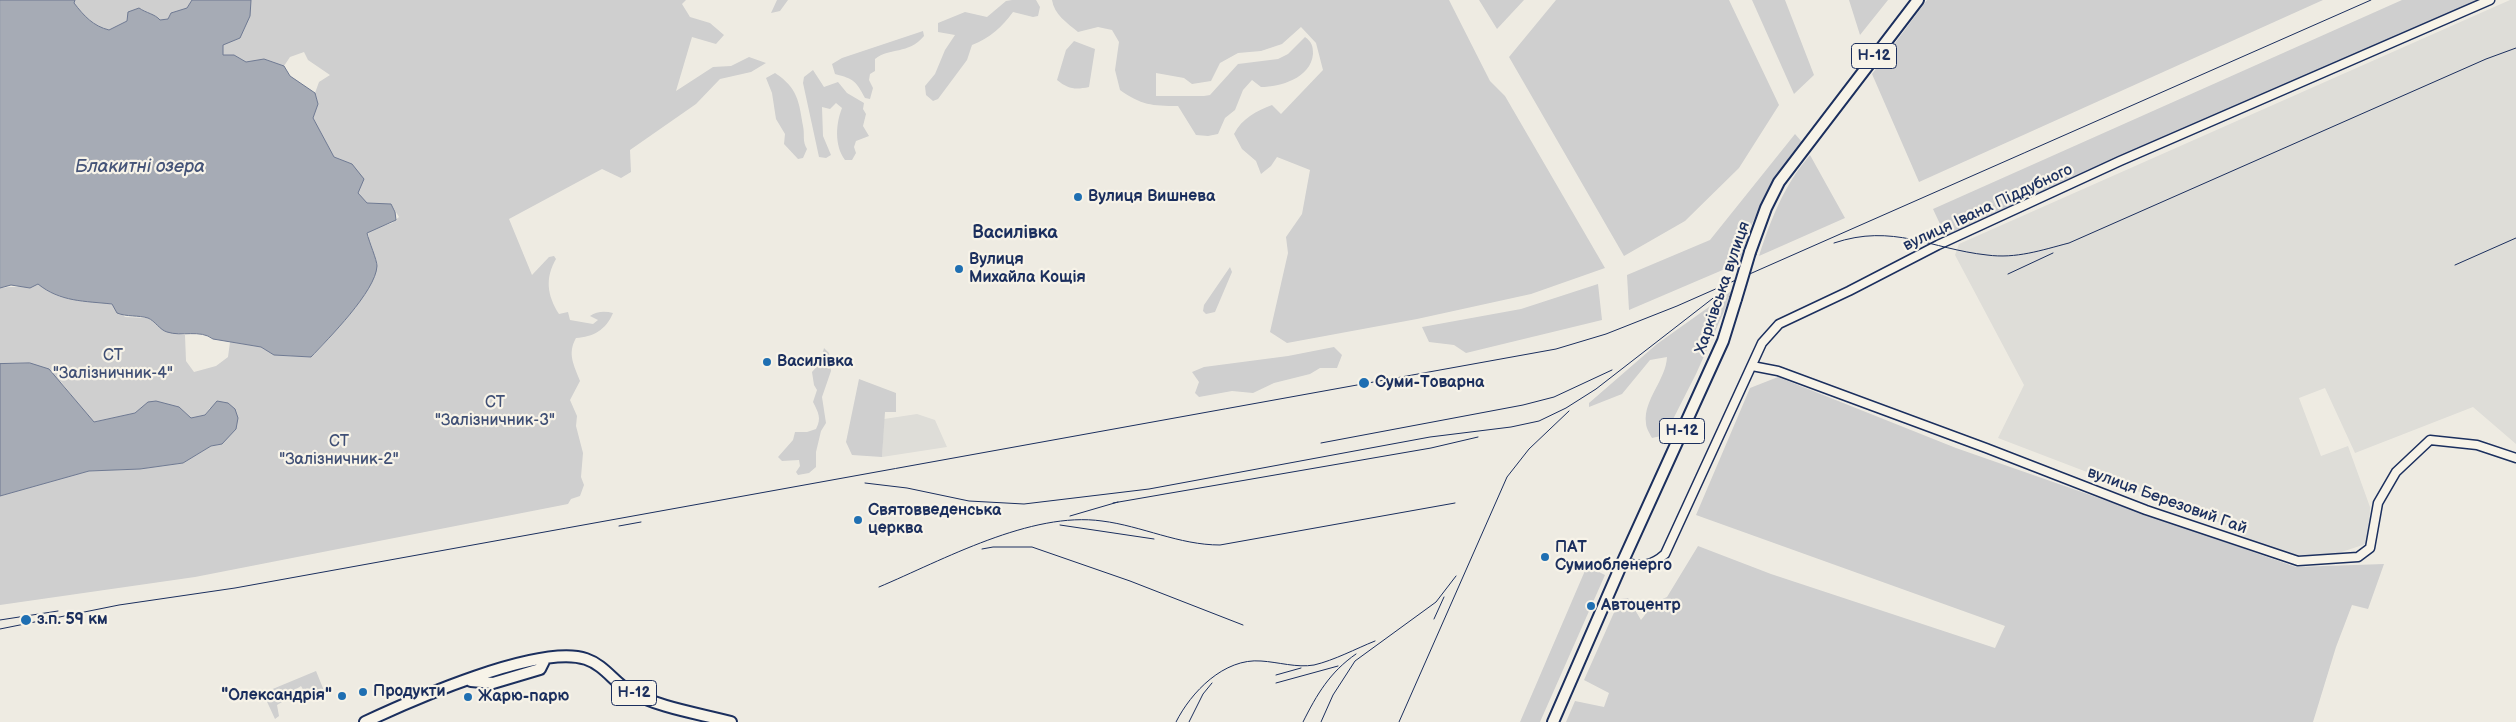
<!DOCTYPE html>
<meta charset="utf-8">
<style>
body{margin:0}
canvas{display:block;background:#eeebe2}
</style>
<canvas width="2516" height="722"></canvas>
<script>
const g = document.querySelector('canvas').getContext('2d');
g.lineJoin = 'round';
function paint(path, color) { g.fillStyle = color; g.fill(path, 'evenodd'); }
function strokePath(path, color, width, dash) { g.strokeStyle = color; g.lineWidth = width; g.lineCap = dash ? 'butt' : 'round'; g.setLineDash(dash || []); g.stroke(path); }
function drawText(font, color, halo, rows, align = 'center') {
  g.font = font + ' "Balsamiq Sans",sans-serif'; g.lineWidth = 4.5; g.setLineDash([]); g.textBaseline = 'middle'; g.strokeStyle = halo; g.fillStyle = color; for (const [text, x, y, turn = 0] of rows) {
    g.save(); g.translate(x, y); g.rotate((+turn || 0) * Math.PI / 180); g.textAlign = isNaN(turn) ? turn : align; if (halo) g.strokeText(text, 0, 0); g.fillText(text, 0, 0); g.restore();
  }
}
const built = new Path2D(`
 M2510,0H2516V444L2473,407L2355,453L2325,388L2299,398L2321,456L2348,446L2370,507L2369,543L2326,557L2296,558L2250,541L2228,526L1998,438L2024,385L1955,255L1959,244Z
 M917,414L935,420L947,447L882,457L884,419Z`);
const green = new Path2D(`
 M75,0H192L187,8L171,13L168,19L160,20L157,17L146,14L139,8L129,12L127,21L109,30C93,26 84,16 74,3Z
 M251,0H686L682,4L690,17L710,23L724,35L716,44L692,37L676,91L713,67L731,66L749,57L766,63L751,72L720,79L696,104L630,150L631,172L621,178L602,169L509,219L532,275L549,257L554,256L556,259C545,278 547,295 559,314L568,312L570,320L593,324L598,320L590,316C597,311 605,311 613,313C606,330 593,337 576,338C567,354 574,365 580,381L570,400L577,416L576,426L583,453L581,477L584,485L580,496L571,499L568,504L195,577L0,605V496L89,471L140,469L183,463L211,446L222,444L210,408L205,415L191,418L185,413L148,403L135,413L93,422L61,382L30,363L0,364V288C13,286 24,288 38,284C66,307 81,295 110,304C116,305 121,313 125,317L148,318L166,332L185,335L186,361L194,372L216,366L228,357L230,342L261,347L274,355L311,357L325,342L377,265L370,248L368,231L392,223L399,217L391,204L366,203L358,193L352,164L334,157L313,118L318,104L315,93L319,82L330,75L308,60L304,52L290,57L284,66L264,59L246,62L234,55H223V45L250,16Z
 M777,0H788L780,11L771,13Z
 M1012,0H1036L1040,7L1038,16L1033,17L1013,12C1002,27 990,38 972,45L967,60L938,99L933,101L926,95L925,86L935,74L945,50L955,35L938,32V23L965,12L987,17L1006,1Z
 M1052,0H1449L1490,81L1505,96L1605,268L1531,294L1417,319L1287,343L1270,332L1288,253L1286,237L1302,214L1310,170L1277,157L1271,166L1261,174L1256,161L1242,149L1234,134C1242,118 1257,111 1272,105L1281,114L1323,70L1316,43L1301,27L1282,44L1261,51L1238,53L1220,63L1211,81L1192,84L1184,78L1156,73V96H1204L1210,95L1238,64L1278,59L1288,54L1305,37C1312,42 1313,46 1313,54C1311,78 1280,87 1261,87L1252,80L1243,90L1235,110L1225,118L1218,134L1208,136L1196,135L1178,106C1152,106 1141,105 1120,90L1115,70L1119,42L1112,30L1098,27L1078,32C1067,23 1054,14 1052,0Z
 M1479,0H1524L1497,29Z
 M1556,0H1729L1779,105L1739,168L1685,221L1624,256L1509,57Z
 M1752,0H1785L1814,75L1794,94Z
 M1849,0H1888L1860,35Z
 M1927,0H2323L1919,182L1872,74Z
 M2402,0H2480L1946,237L1933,209Z
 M923,31L924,36C908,55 890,47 875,59V71L870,74L869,80L873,88L870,99L865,98C856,81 854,79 835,74L832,64L842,58Z
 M1074,41L1095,49L1089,87C1075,90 1068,89 1057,80L1066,50Z
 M813,70L824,87L838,82L847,93L864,103L863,109L866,114L863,126L869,136L856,141L854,147L856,153L852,160H845C834,145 836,123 842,108L836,103L830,109L822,107L823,136L831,155L826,158L819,157L803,83L804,77Z
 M775,73C798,88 799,102 803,126C805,135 802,141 807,149L803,158L798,159L784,144L785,134L776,119L772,93L766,78Z
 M1795,134L1802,142L1774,177L1750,228L1739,263L1629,310L1627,275L1710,240Z
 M1810,155L1845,218L1759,256C1771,219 1784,185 1810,155Z
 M1230,267L1232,272L1215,312L1206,314L1203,311L1204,305Z
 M1598,284L1602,320L1466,353L1454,345L1429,342L1422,327L1521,309Z
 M1734,289L1696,374L1667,431L1661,436L1652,438C1650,434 1646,428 1646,423C1643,400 1666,380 1667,357L1650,360L1622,394L1589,407V403L1657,344Z
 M1334,347L1342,355L1337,368H1320L1310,374L1274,383L1253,393L1232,391L1199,397L1195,393L1199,382L1192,372L1204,367L1288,356Z
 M824,348L829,353L831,371L822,397L826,423L821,431L816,452V467L809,473L798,475L796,472L800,466L799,460L782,461L778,457L793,440L795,432H807L816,429C822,418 818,412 813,402L817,390L814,385L812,372L820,363Z
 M1778,377L1956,448L2296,567L2384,564L2368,609L2352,605L2336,647L2313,722H1566L1575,701L1604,707L1609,693L1584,680L1620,599L1628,598L1641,620L1654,603L1667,597L1698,546L1771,574L1995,648L2005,626L1696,515L1750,388Z
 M859,379L896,393V412H885L882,457L852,455L846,442Z
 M1587,566L1605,575L1540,722H1520Z
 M316,671L325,693L320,696L314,687L304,691L301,686L287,695L289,698L277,705L279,716L275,719L263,693Z`);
const water = new Path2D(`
 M0,0H75L74,3C84,16 93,26 109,30L127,21L128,12L139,8C146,13 155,14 160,20L168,19L171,13L187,8L192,0H251L250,16L240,38L223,45V55H234L246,62L264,59L284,66L290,76L315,93L318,104L313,118L334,157L352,164L364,179L358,193L367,203L391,204L395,212L396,220L367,233C369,242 377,260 377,266C376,291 328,339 311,357L274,355L261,347L213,339C200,329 182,337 167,332C160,330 155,321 148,318C138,315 127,317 117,313L112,304C85,301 60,302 38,284L30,288L11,285L0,288Z
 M30,363L49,369L94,422L135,413L148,402L156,401L179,407L191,418L205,415L217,401L228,403L235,409L238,418L236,429L222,444L211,446L183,463L140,469L89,471L0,496V364Z`);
const tertiary = new Path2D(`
 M1752,366L1778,371L1986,448L2146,510L2298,561L2358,557L2370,548L2378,503L2396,472L2430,440L2477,445L2516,458
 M1623,561C1639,568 1652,566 1665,554L1762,343L1779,324L1849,291L1938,245L2120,161L2490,0`);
const primary = new Path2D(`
 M1750,252L1766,208L1779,182L1918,0
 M471,681L493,683L540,669L545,659
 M365,722C410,701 540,643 586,659C604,665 614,682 629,691C660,708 697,713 731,722
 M1553,722L1623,561L1723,341L1736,299`);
const rail = new Path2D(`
 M1834,243C1893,223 1931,249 1987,255C2016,259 2042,250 2069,243L2486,59L2516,48
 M2455,265L2516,238
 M2008,274L2053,253
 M1321,443L1523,405L1554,397L1612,370
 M865,483L907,488L969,501L1024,504L1149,489L1430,437L1511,427L1539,421L1566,408L1596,389L1721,292
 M1113,503L1431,448L1478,437
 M1070,516L1118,502
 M1060,525L1154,539
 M619,526L641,522
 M982,549L993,547H1032L1130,581L1243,625
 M879,587C943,560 1031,511 1102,521C1142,526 1179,545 1220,545L1455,503
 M1434,619L1444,597
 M0,620L58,611
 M0,629L119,605L235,588L1556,349L1606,334L1677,306L2371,0
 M1276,675L1301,668
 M1276,683L1338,666
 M1176,722C1191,692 1224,658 1261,661C1278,662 1297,668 1314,665C1335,660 1355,649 1375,641
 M1189,722L1203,694L1212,683
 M1303,722C1317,694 1330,672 1356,654
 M1321,722L1333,695L1355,661L1436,602L1456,576
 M1399,722L1507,477L1529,449L1569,411`);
const primaryBridge = new Path2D(`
 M1736,299L1750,252`);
const markers = [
 [1078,197,5,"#1f6fb2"],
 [959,269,5,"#1f6fb2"],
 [767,362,5,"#1f6fb2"],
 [1364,383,6,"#1f6fb2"],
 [858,520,5,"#1f6fb2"],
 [1545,557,5,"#1f6fb2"],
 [1591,606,5,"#1f6fb2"],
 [26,620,6,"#1f6fb2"],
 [363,692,5,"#1f6fb2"],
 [342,696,5,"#1f6fb2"],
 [468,697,5,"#1f6fb2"]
];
const shields = [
 [1874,56,45],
 [1682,431,45],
 [634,693,45]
];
const shieldNames = [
 ["Н-12",1874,56],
 ["Н-12",1682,431],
 ["Н-12",634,693]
];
const poiNames = [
 ["Вулиця Вишнева",1088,197],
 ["Вулиця",969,260],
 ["Михайла Кощія",969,278],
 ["Василівка",777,362],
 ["Суми-Товарна",1375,383],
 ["Святовведенська",868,511],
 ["церква",868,529],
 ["ПАТ",1555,548],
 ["Сумиобленерго",1555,566],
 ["Автоцентр",1601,606],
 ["з.п. 59 км",37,620],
 ["Продукти",373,692],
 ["\"Олександрія\"",332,696,"right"],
 ["Жарю-парю",478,697]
];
const streetNames = [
 ["вулиця Івана Піддубного",1988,208,-25],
 ["Харківська вулиця",1723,288,-71],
 ["вулиця Березовий Гай",2167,501,20]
];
const parkNames = [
 ["СТ",113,356],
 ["\"Залізничник-4\"",113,374],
 ["СТ",495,403],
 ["\"Залізничник-3\"",495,421],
 ["СТ",339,442],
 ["\"Залізничник-2\"",339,460]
];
const waterNames = [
 ["Блакитні озера",140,167]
];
const neighbourhoodNames = [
 ["Василівка",1015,233]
];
paint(built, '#deddd8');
paint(green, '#cfcfcf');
paint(water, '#a6abb5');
strokePath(water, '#6e7992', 1);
strokePath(tertiary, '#1b2f5e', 11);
strokePath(primary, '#1b2f5e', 14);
strokePath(tertiary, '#f7f3e8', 8);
strokePath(primary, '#f7f3e8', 10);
strokePath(rail, '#1b2f5e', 1);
strokePath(primaryBridge, '#1b2f5e', 14, []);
strokePath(primaryBridge, '#f7f3e8', 10);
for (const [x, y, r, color] of markers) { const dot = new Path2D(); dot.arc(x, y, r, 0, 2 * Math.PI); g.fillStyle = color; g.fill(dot); strokePath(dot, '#f7f3e8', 2); }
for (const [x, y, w] of shields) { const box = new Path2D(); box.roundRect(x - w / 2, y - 12.5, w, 25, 4); g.fillStyle = '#f7f3e8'; g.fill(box); strokePath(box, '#1b2f5e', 1); }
drawText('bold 15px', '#1b2f5e', null, shieldNames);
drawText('bold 16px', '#1b2f5e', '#f7f3e8', poiNames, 'left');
drawText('16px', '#1b2f5e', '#f7f3e8', streetNames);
drawText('16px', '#3f4f75', '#f7f3e8', parkNames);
drawText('italic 18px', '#455478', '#f7f3e8', waterNames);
drawText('bold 18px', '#1b2f5e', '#f7f3e8', neighbourhoodNames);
</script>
